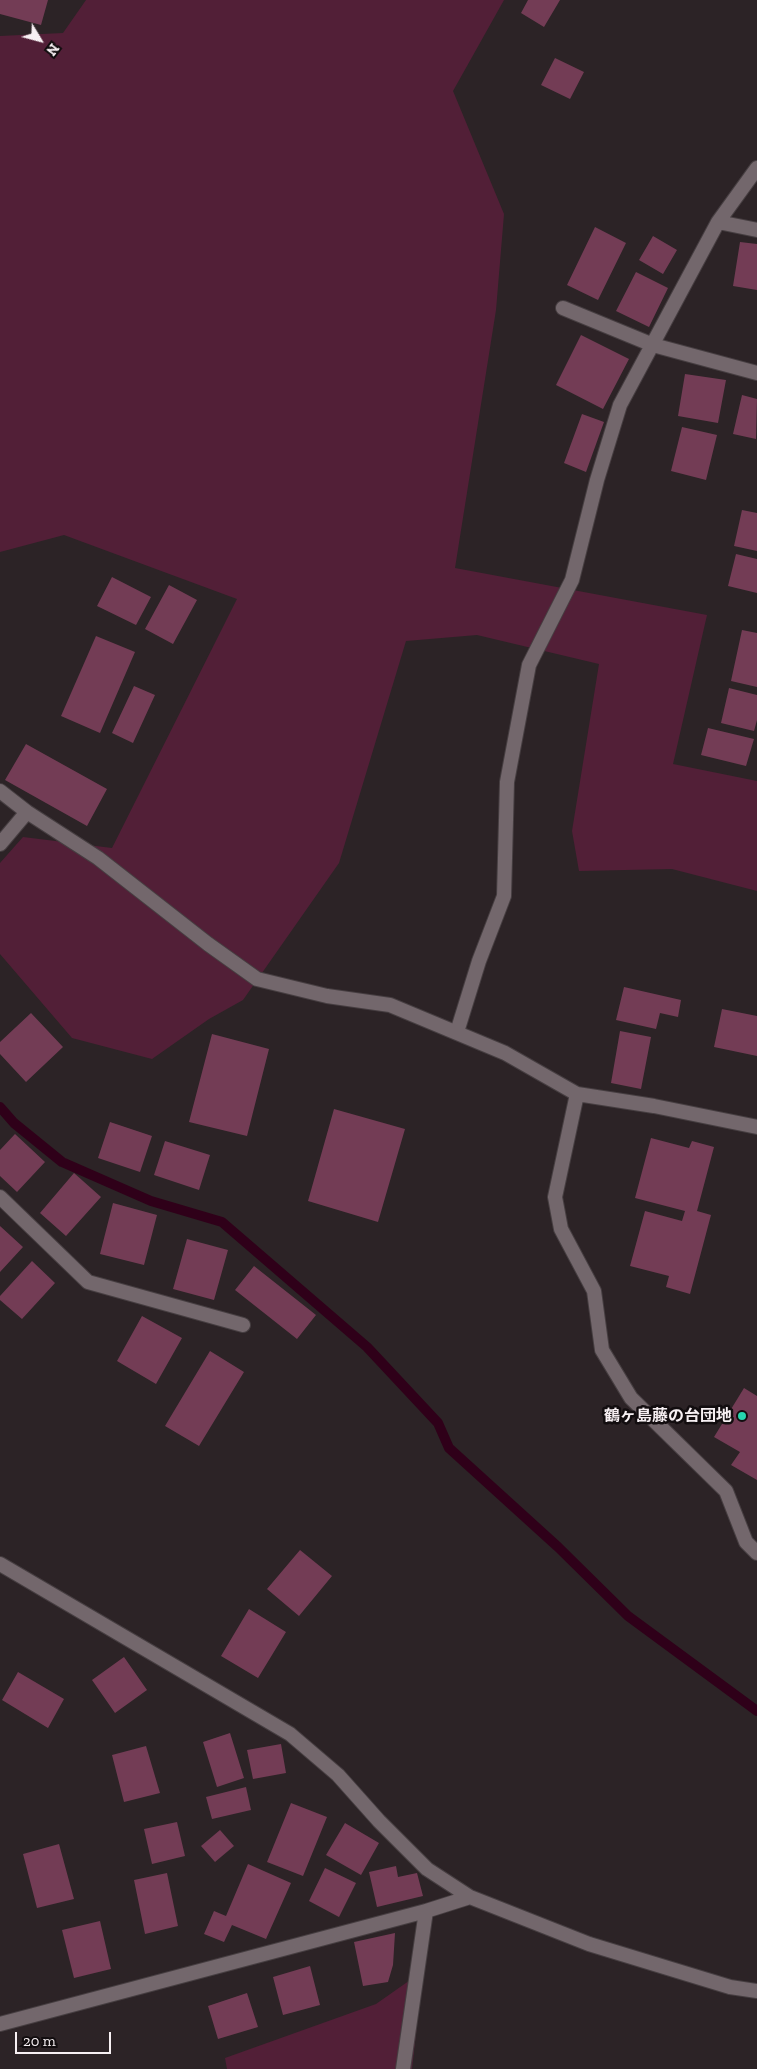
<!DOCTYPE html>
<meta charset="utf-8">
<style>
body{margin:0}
#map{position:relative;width:757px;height:2069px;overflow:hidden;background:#2c2326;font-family:"Zilla Slab",serif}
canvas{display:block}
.north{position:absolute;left:15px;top:15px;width:50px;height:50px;-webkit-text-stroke:4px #120d0f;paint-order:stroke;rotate:127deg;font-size:14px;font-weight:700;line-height:20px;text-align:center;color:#f7f0f3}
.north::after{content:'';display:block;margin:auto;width:18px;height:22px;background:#f7f0f3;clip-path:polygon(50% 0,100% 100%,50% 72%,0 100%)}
.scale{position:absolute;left:15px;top:2032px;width:96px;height:22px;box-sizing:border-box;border:2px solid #f7f0f3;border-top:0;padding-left:6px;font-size:15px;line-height:18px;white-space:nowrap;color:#f7f0f3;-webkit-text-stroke:4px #120d0f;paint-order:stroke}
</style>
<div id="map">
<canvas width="757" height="2069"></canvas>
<div class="north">N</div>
<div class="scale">20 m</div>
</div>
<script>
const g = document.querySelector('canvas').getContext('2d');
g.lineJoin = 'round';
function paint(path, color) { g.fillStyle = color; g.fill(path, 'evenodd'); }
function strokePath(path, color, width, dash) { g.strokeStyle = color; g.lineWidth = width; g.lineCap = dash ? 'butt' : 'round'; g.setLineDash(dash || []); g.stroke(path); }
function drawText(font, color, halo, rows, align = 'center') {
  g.font = font + ' "Zilla Slab","Noto Sans JP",serif'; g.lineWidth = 5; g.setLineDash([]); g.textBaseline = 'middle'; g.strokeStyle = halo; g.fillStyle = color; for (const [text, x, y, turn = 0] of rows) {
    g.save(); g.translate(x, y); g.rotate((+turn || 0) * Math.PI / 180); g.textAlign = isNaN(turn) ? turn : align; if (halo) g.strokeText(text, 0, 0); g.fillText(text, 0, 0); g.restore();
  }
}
const green = new Path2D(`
 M86,0H504L453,91L504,214L496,310L455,568L707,615L673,764L757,781V891L672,869L579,871L572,831L599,664L477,635L406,641L339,863L243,1000L209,1019L152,1059L72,1038L0,954V863L23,837L112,848L237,599L64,535L0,552V36L63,33Z
 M423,1971L412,2069H227L225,2058L376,2004Z`);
const stream = new Path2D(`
 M0,1107L14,1123L62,1162L151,1201L222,1222L367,1347L438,1423L449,1448L558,1547L628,1616L757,1711`);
const building = new Path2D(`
 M0,0H48L41,25L0,14Z
 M528,0H560L544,27L521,13Z
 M555,58L584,72L570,99L541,85Z
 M595,227L626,243L598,300L567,285Z
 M653,236L677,250L663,274L639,260Z
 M740,242L757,244V290L733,286Z
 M636,272L668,288L649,327L616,311Z
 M581,335L629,359L603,409L556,385Z
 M685,374L726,380L718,423L678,416Z
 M742,395L757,399L756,439L733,434Z
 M582,414L604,422L586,472L564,463Z
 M682,427L717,435L706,480L671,471Z
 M742,510L757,513V551L734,546Z
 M736,554L757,559V593L728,586Z
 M112,577L151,597L136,625L97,606Z
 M169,585L197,600L173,644L145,629Z
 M742,630L757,633V687L731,681Z
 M96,636L135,652L100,733L61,716Z
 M134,686L155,695L133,743L112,733Z
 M729,688L757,695V720L754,731L721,723Z
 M708,728L754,739L746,766L701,755Z
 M26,744L107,789L87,826L5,780Z
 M624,987L681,1000L678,1017L660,1013L656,1029L616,1020Z
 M722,1009L757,1016V1056L714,1047Z
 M31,1013L63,1047L26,1082L0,1054V1042Z
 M620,1031L651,1037L641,1089L611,1083Z
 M212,1034L269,1049L247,1136L189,1122Z
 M334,1109L405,1129L378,1222L308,1201Z
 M110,1122L152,1136L140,1172L98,1158Z
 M15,1134L45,1162L17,1192L0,1176V1150Z
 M651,1138L689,1148L692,1141L714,1147L697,1211L711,1215L690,1294L666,1287L669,1276L630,1266L645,1211L682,1221L685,1211L635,1198Z
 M165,1141L210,1155L199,1190L154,1175Z
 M74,1173L101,1197L66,1236L40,1213Z
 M113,1203L157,1215L144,1265L100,1254Z
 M0,1226L23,1247L0,1272Z
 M187,1239L228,1250L214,1300L173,1289Z
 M32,1261L55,1283L22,1319L0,1300V1296Z
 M254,1266L316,1315L297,1339L235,1290Z
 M142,1316L182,1338L156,1384L117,1361Z
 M210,1351L244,1372L199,1446L165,1426Z
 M744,1388L757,1396V1480L731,1465L740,1452L714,1437Z
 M300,1550L332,1576L299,1616L267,1589Z
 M249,1609L286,1632L258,1678L221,1656Z
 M124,1657L147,1690L115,1713L92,1680Z
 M18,1672L64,1699L48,1728L2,1700Z
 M230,1733L244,1778L217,1787L203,1742Z
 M281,1744L286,1773L253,1779L247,1750Z
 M146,1746L160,1793L124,1802L112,1755Z
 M246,1787L251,1810L212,1819L206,1797Z
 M291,1803L327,1817L303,1876L267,1862Z
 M177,1822L185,1856L152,1864L144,1829Z
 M345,1823L379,1843L361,1875L326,1855Z
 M220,1830L234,1846L215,1862L201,1846Z
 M59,1844L74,1899L37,1908L23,1854Z
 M248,1864L291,1883L266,1939L232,1925L224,1942L204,1934L214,1911L226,1916Z
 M396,1866L398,1877L417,1873L423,1896L377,1907L369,1872Z
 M325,1868L356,1883L339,1917L309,1901Z
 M167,1873L178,1926L145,1934L134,1880Z
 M100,1921L111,1969L74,1978L62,1930Z
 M395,1933L393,1965L388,1982L363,1986L354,1942Z
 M310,1966L320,2005L283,2015L273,1977Z
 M247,1993L258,2027L218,2039L208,2006Z`);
const minor = new Path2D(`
 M718,222L757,230
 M563,308L653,345L757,373
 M0,791L27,812L98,858L208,944L257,979L327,996L390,1005L505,1053L577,1094L654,1106L757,1127
 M0,844L27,812
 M457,1032L479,961L504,896L507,782L529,665L572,580L597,480L620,405L718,222L757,168
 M577,1094L555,1197L561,1229L594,1291L602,1350L631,1398L726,1491L746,1542L757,1553
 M0,1197L88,1282L243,1325
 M0,1564L290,1734L338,1775L379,1821L427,1869L470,1897L589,1944L730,1987L757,1991
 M0,2024L426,1911L470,1897
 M403,2069L426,1911`);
const markers = [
 [742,1416,5,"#26d5ae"]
];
const poiNames = [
 ["鶴ヶ島藤の台団地",732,1416]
];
paint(green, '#521f37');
strokePath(stream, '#2f0019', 10);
paint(building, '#733c55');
strokePath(minor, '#463e41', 16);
strokePath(minor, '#73676c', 14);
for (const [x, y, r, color] of markers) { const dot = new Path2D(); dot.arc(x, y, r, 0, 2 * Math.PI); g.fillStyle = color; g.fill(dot); strokePath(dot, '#120d0f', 2); }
drawText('bold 16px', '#f7f0f3', '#120d0f', poiNames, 'right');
</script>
